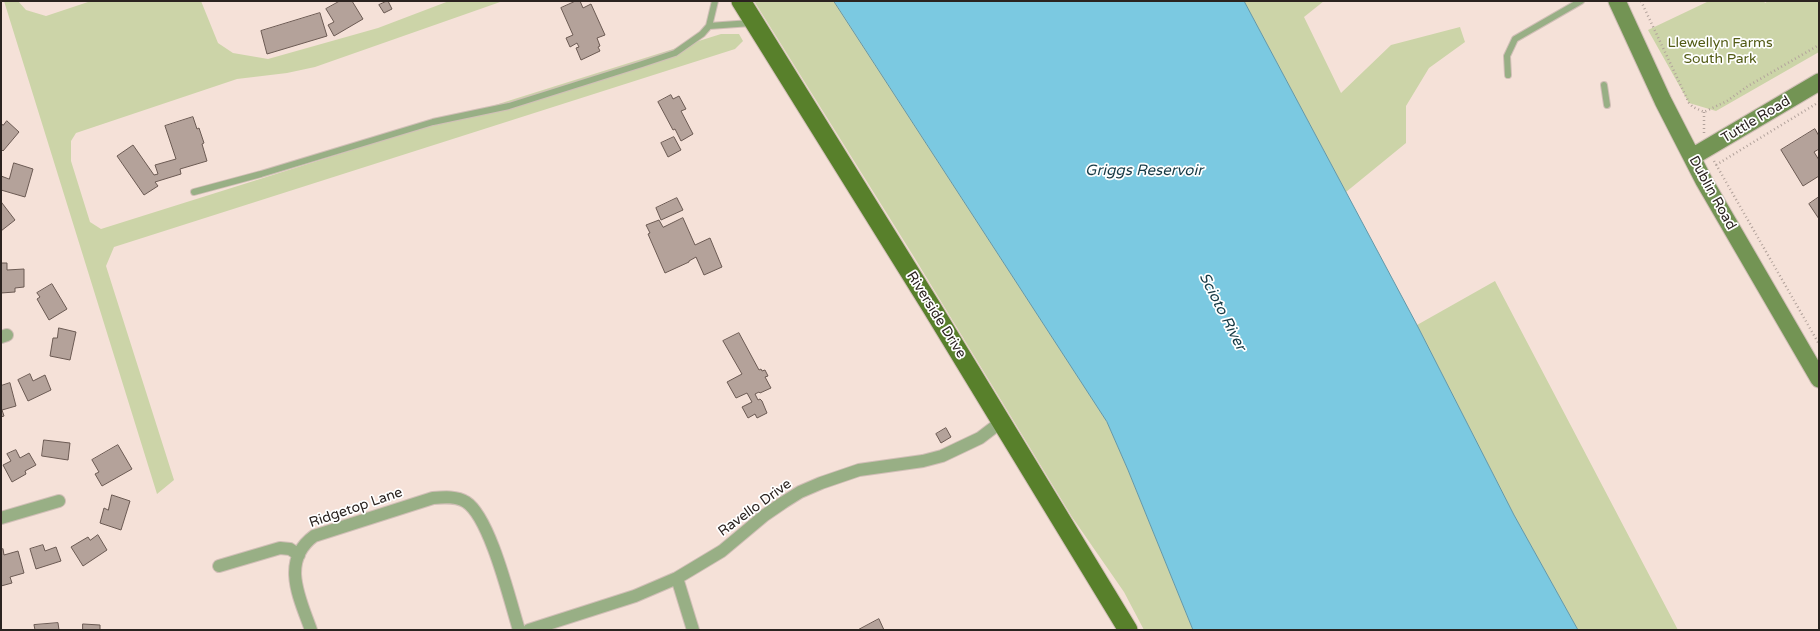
<!DOCTYPE html>
<style>
body{margin:0}
#map{position:relative;width:1820px;height:631px;overflow:hidden;background:#f5e1d8;font-family:"Varela Round",sans-serif}
canvas{display:block}
.frame{position:absolute;inset:0;border:2px solid #2b2320;pointer-events:none}
</style>
<div id="map">
<canvas width="1820" height="631"></canvas>
<div class="frame"></div>
</div>
<script>
const g = document.querySelector('canvas').getContext('2d');
g.lineJoin = 'round';
function paint(path, color) { g.fillStyle = color; g.fill(path, 'evenodd'); }
function strokePath(path, color, width, dash) { g.strokeStyle = color; g.lineWidth = width; g.lineCap = dash ? 'butt' : 'round'; g.setLineDash(dash || []); g.stroke(path); }
function drawText(font, color, halo, rows, align = 'center') {
  g.font = font + ' "Varela Round",sans-serif'; g.lineWidth = 3.5; g.setLineDash([]); g.textBaseline = 'middle'; g.strokeStyle = halo; g.fillStyle = color; for (const [text, x, y, turn = 0] of rows) {
    g.save(); g.translate(x, y); g.rotate((+turn || 0) * Math.PI / 180); g.textAlign = isNaN(turn) ? turn : align; if (halo) g.strokeText(text, 0, 0); g.fillText(text, 0, 0); g.restore();
  }
}
const green = new Path2D(`
 M4,1H18L26,10L46,16L91,1H201L218,43L233,53L268,59L378,28L449,1H503L315,67L287,73L237,79L76,133L71,141V161L90,222L101,229L721,34H739L743,41L735,49L114,247L106,266L174,480L157,494Z
 M754,1H834L1107,422L1128,470L1193,630H1144L1124,592L1072,517L914,257Z
 M1244,1H1324L1304,17L1341,93L1391,45L1460,27L1465,42L1429,68L1406,106V143L1346,192Z
 M1709,1H1764L1765,3L1768,1H1819V52L1716,111L1689,103L1648,30Z
 M1495,281L1678,630H1578L1514,515L1417,325Z`);
const water = new Path2D(`
 M834,1H1244L1417,325L1514,515L1578,630H1193L1128,470L1107,422Z`);
const building = new Path2D(`
 M340,1H352L363,19L334,36L328,25L334,22L326,9Z
 M388,1L392,9L384,13L379,5Z
 M576,1H580L583,8L591,4L605,35L597,38L600,46L598,47L600,51L581,60L576,48L579,47L577,43L570,47L566,38L573,35L561,8Z
 M320,13L327,36L267,54L261,31Z
 M671,95L673,99L679,96L686,109L681,111L693,134L681,141L675,129L673,130L658,102Z
 M193,117L197,129L199,128L204,143L202,144L207,161L180,169L181,174L155,182L158,186L144,195L117,156L133,145L154,175L158,174L155,165L176,159L165,126Z
 M7,121L19,132L3,151L1,149V124L3,125Z
 M1815,129L1819,136V149L1814,152L1819,160V176L1803,186L1781,150Z
 M674,137L681,150L668,157L661,143Z
 M14,163L33,169L25,197L1,190V176L9,179Z
 M1819,197V219L1809,204Z
 M677,198L683,210L661,220L656,208Z
 M2,203L15,220L1,231V204Z
 M683,218L695,245L710,238L722,267L704,275L696,257L689,261V262L665,273L648,234L650,233L646,225L659,220L663,227Z
 M1,263H7V270L24,269V287L15,288V292L1,293Z
 M52,284L67,309L49,320L37,299L40,297L37,293Z
 M59,328L76,332L70,360L50,356L53,338H57Z
 M739,333L759,370L761,369L762,371L765,370L768,376L765,377L771,388L760,393L759,392L755,394L758,400L760,399L762,401L767,413L757,418L755,414L748,418L742,407L752,402L747,393L736,398L727,382L742,374L723,341Z
 M30,374L33,381L45,375L51,390L28,401L18,380Z
 M10,383L16,406L2,410L4,416L1,417V386Z
 M946,428L951,437L941,443L936,434Z
 M44,440L70,443L68,460L42,456Z
 M118,445L132,469L102,486L95,474L99,472L92,460Z
 M16,450L20,458L29,453L36,465L25,471L26,474L12,482L3,465L11,461L7,454Z
 M112,495L130,501L121,530L100,523L104,508L108,510Z
 M98,535L107,550L83,566L71,547L88,537L90,540Z
 M43,545L45,551L56,547L61,561L36,569L30,549Z
 M3,549L4,555L18,551L24,573L10,577L12,583L1,586V550Z
 M879,619L884,630H858Z
 M58,623L59,630H35L34,625Z
 M83,624L100,625V630H83Z`);
const path = new Path2D(`
 M1641,1L1689,103L1693,107L1704,112L1727,101L1748,86L1819,45
 M1704,112V134
 M1714,161L1819,344
 M1716,165L1819,102`);
const service = new Path2D(`
 M715,1L709,26L751,23
 M1508,75L1507,56L1515,39L1581,1
 M1604,85L1607,105
 M194,192L261,174L433,122L509,106L642,64L675,53L702,34L709,26`);
const minor = new Path2D(`
 M1,337L7,335
 M1,518L59,501
 M219,566L280,548L290,549L299,555
 M677,578L693,630
 M311,630C300,599 280,561 314,536L433,498C444,497 457,496 466,502C490,517 510,601 519,630
 M529,630L635,596L677,578L722,551L765,515L784,502L800,492L821,483L859,470L923,461L942,456L980,438L1001,422`);
const secondary = new Path2D(`
 M1617,1L1663,101L1704,181L1819,379
 M1692,157L1819,82`);
const primary = new Path2D(`
 M741,1L932,308L1128,630`);
const parkNames = [
 ["Llewellyn Farms",1720,43],
 ["South Park",1720,59]
];
const streetNames = [
 ["Tuttle Road",1756,120,-31],
 ["Dublin Road",1712,193,61],
 ["Riverside Drive",936,315,58],
 ["Ridgetop Lane",356,508,-19],
 ["Ravello Drive",755,508,-36]
];
const waterNames = [
 ["Griggs Reservoir",1144,171],
 ["Scioto River",1222,312,63]
];
paint(green, '#ccd4a8');
paint(water, '#7bc9e1');
strokePath(water, '#6397a7', 1);
paint(building, '#b4a29a');
strokePath(building, '#6b5a53', 1);
strokePath(service, '#d1bfb7', 8);
strokePath(minor, '#d1bfb7', 14);
strokePath(secondary, '#d1bfb7', 19);
strokePath(primary, '#d1bfb7', 21);
strokePath(path, '#b2a29b', 2.5, [1, 3]);
strokePath(service, '#98af85', 6);
strokePath(minor, '#98af85', 12);
strokePath(secondary, '#739454', 17);
strokePath(primary, '#58802b', 19);
drawText('14px', '#525b15', '#fff', parkNames);
drawText('14px', '#2b2320', '#fff', streetNames);
drawText('italic 15px', '#163a45', '#fff', waterNames);
</script>
